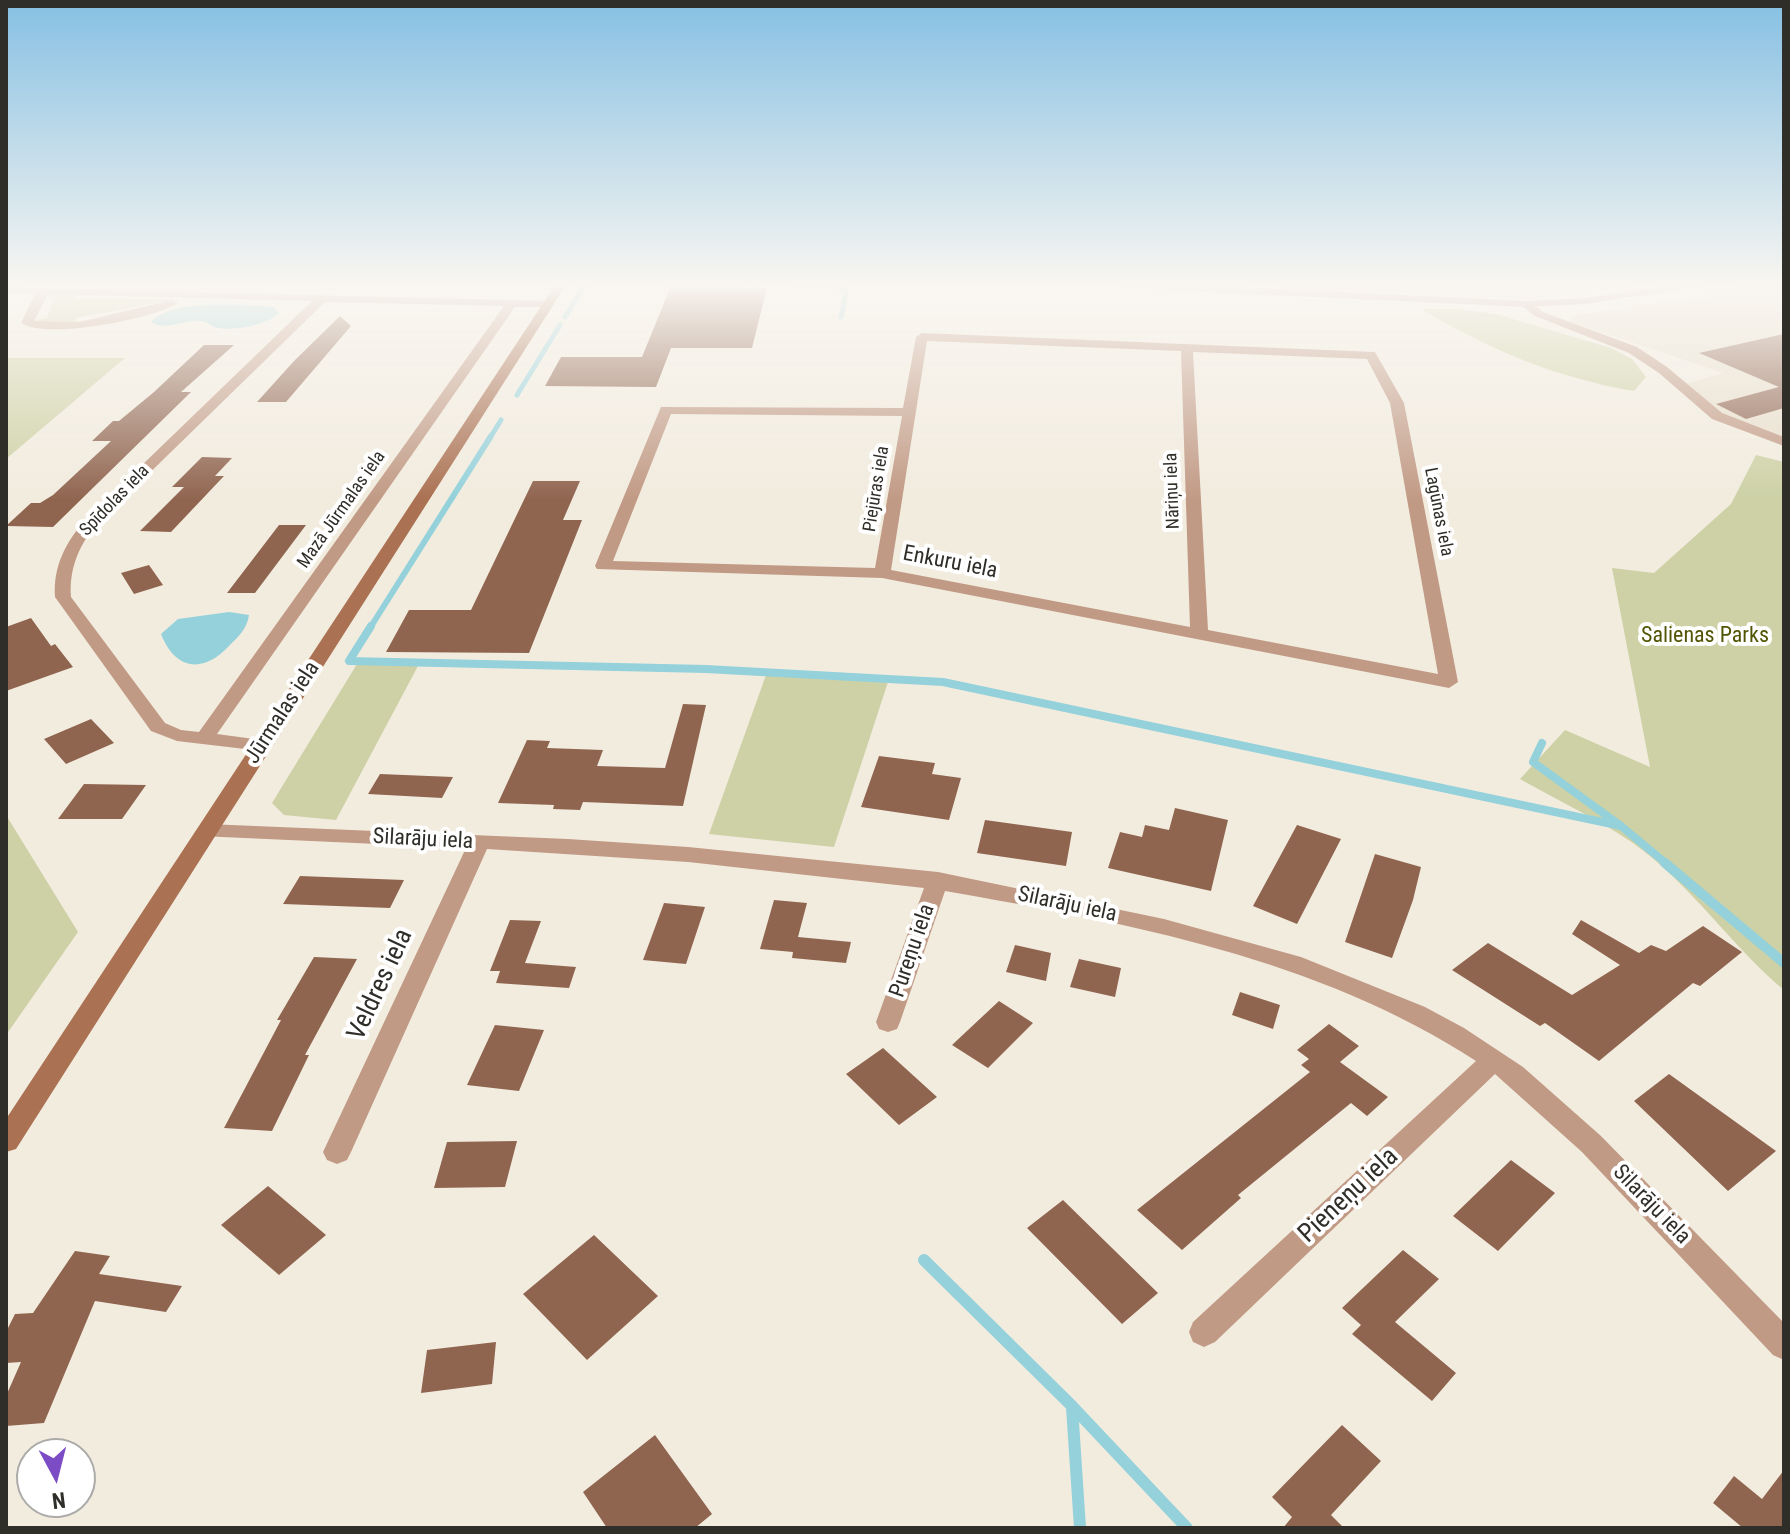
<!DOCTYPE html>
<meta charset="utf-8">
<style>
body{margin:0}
#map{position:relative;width:1790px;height:1534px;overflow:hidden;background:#f2ecdf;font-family:"Roboto Condensed",sans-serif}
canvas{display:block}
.frame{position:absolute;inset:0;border:8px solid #302e29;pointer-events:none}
.north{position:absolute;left:16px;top:1438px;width:80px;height:80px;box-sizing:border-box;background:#fff;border:2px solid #acaba9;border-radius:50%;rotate:173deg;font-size:22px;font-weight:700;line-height:32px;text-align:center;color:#302e29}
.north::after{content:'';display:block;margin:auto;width:28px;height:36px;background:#7c4cc5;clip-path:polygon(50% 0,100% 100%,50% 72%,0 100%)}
</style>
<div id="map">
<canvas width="1790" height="1534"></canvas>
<div class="frame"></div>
<div class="north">N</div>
</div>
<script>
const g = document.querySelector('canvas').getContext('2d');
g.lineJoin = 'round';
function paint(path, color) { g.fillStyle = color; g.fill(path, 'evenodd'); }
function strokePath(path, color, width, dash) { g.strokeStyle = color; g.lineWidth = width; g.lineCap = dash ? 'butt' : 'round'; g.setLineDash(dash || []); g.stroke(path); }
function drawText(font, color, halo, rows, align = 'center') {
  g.font = font + ' "Roboto Condensed",sans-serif'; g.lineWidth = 8; g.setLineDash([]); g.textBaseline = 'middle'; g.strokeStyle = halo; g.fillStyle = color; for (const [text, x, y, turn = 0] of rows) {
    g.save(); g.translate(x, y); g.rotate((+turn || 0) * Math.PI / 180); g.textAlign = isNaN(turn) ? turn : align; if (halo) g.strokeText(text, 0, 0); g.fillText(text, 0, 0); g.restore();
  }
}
const built = new Path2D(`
 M1255,285H1637L1528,299Z
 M1750,285H1784V437L1731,418L1706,404L1685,384L1723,373L1569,321L1577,315L1710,296L1702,292Z`);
const green = new Path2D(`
 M51,294L77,295L72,299H178L75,318L78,324L33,321L47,318L54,298L46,296Z
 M1421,309H1457L1496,314L1611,348L1632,359L1646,377L1634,391C1557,378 1487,349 1421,309Z
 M6,358H125L6,459Z
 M1756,455L1784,462V990C1730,945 1691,884 1633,843C1598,819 1557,800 1520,779L1565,730L1650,767L1612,568L1654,573L1731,504Z
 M357,664L418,666L336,820L284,815L272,803Z
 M766,675L888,682L834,847L709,834Z
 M6,815L78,932L6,1035Z`);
const water = new Path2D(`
 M266,306L274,307L279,313C268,325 234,331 218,328C211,327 208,321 201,321C184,319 167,332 151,322C172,299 237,305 266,306Z
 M229,612L249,615C247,629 239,636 229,646C203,674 175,670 161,634L178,619Z`);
const streamFar4 = new Path2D(`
 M796,286L847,288L841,317
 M565,317L585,285
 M517,395L560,325
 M490,438L501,420`);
const streamFar3 = new Path2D(`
 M370,628L491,436`);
const streamFar2 = new Path2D(`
 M371,626L349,661L706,669L943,682L1621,826
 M1542,743L1533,762L1621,826L1668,865`);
const streamFar1 = new Path2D(`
 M1665,863L1784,963`);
const stream = new Path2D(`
 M924,1260L1072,1406L1187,1528
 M1072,1407L1080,1528`);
const building = new Path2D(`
 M671,286L767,288L752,348H671L656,387L545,386L561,357H642Z
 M340,316L351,326L286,402H257L294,361Z
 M1784,334V408L1746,419L1716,404L1779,387L1699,353Z
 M204,345H234L181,392H191L53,527L6,526L31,503H40L53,495L111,441H92L113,421H119L154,392Z
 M202,457L232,458L215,476H224L171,532L140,531L184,487H172Z
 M533,481H580L563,520H582L529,653L386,652L409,610H471Z
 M279,525H306L255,593H227Z
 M149,565L163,585L134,594L121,573Z
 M31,618L51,646L55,644L73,667L6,691V627Z
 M683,704L706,705L683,806L583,802L580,810L553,809L554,805L498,803L527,740L550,741L547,748L603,750L597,766L665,768Z
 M91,719L114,743L66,764L44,739Z
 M879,756L935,763L932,774L961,778L949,820L861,807Z
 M380,774L453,777L442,798L368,794Z
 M84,784L146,785L122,819H58Z
 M1175,808L1228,820L1211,891L1108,868L1120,832L1142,837L1145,825L1169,830Z
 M985,820L1072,832L1066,866L977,853Z
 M1297,825L1341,839L1297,924L1253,906Z
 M1375,854L1421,867L1413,900L1392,958L1345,942Z
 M300,876L404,880L390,908L283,904Z
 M774,900L807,903L798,937L851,942L846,963L792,958L793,952L760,949Z
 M664,903L705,907L686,964L643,960Z
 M510,920L541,921L525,963L576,967L569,988L496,983L500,971H490Z
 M1581,920L1639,953L1651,945L1666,951L1703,926L1742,952L1700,986L1693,983L1599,1061L1545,1023L1540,1026L1452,970L1488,943L1572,995L1620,965L1572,934Z
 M1015,945L1051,953L1046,981L1006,972Z
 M314,957L357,959L305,1055H309L272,1131L224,1128L281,1020H277Z
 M1079,959L1121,968L1115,997L1070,987Z
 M1240,992L1280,1005L1273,1029L1232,1015Z
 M999,1001L1033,1023L988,1068L952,1045Z
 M1329,1024L1359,1046L1340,1062L1388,1097L1367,1116L1351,1103L1238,1195L1241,1198L1182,1250L1137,1210L1310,1072L1301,1065L1309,1059L1297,1050Z
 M495,1025L544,1030L519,1091L467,1085Z
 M883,1048L937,1097L899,1125L846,1074Z
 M1669,1074L1776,1151L1728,1191L1634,1101Z
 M517,1141L505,1187L434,1188L447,1142Z
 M1511,1160L1555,1193L1498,1251L1453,1216Z
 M268,1186L326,1235L279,1275L221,1225Z
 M1063,1200L1158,1293L1122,1324L1027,1228Z
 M594,1235L658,1296L587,1360L523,1294Z
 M1403,1250L1439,1279L1395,1322L1456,1373L1432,1401L1352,1334L1361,1325L1342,1308Z
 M75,1251L110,1256L99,1274L182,1286L166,1312L95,1301L44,1423L6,1426V1396L21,1362L6,1363V1332L15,1314L33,1313Z
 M496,1342L492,1384L421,1393L427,1350Z
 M1342,1425L1381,1461L1331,1515L1344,1528H1283L1292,1517L1272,1497Z
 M655,1435L712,1514L695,1528H607L583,1492Z
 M1784,1470V1528H1743L1713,1503L1734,1476L1762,1499Z`);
const minor = new Path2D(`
 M6,287L549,301L555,304L549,307H515L217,734L269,741L272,745L262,751L177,741L151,731L55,597C53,567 65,544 84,521L312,301L48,294L34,321L79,322L172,300L178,303C154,319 46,340 21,323L35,294L6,293ZM325,302L504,306L199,732L181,730L165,723L71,597C69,570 78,548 94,527Z
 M1522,302H1530L1543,312L1637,347L1667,367L1722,413L1784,437V446L1712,419L1659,373L1629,353L1535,316L1522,306Z
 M922,333L1375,352L1404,403L1458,682L1449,688L882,578L597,569L595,566L661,407L903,408L916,337ZM927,341L1181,351L1190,627L891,570ZM1193,352L1367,359L1390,403L1438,674L1208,630ZM671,414L902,416L875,568L613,561Z
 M207,824L568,839L688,847L938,872L1164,919L1301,957L1425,1007L1464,1028L1523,1067L1601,1136L1784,1323V1360L1773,1355L1582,1152L1495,1074L1215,1342L1204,1347L1193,1342L1189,1332L1193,1322L1476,1061C1318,958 1128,923 945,891L900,1022L897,1029L888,1032L879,1029L876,1022L924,888L688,862L487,849L351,1152L347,1160L337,1164L327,1160L323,1152L466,848L200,836L196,831L200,826Z`);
const tertiary = new Path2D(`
 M1117,285H1200L1526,301L1585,298L1676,285H1708L1585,304L1526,307L1122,288Z`);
const secondary = new Path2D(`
 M555,285H566L16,1149L6,1152V1119Z`);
const farStreetnames = [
 ["Piejūras iela",877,489,-81],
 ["Nāriņu iela",1173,491,-92],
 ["Spīdolas iela",115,501,-46],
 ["Mazā Jūrmalas iela",342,510,-55],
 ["Lagūnas iela",1438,512,79]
];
const streetNames = [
 ["Enkuru iela",950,563,11],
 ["Jūrmalas iela",283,713,-57],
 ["Silarāju iela",423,840,3],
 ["Silarāju iela",1067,905,12],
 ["Pureņu iela",913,951,-71],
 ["Silarāju iela",1651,1205,46]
];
const parkNames = [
 ["Salienas Parks",1705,636]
];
const nearStreetnames = [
 ["Veldres iela",381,985,-65],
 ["Pieneņu iela",1349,1196,-43]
];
paint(built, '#e8dfcc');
paint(green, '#cdd1a5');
paint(water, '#94d1db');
strokePath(streamFar4, '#94d1db', 5);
strokePath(streamFar3, '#94d1db', 6);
strokePath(streamFar2, '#94d1db', 8);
strokePath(streamFar1, '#94d1db', 10);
strokePath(stream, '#94d1db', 12);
paint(building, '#906550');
paint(minor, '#c19a85');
paint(tertiary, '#c19a85');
paint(secondary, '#aa7152');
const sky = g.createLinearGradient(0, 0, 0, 500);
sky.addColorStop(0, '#86c0e3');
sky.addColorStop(0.57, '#f9f6f1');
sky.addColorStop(1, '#f9f6f100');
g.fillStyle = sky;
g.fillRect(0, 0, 1790, 500);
drawText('18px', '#302e29', '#fff', farStreetnames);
drawText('22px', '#302e29', '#fff', streetNames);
drawText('22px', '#525503', '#fff', parkNames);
drawText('26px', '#302e29', '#fff', nearStreetnames);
</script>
